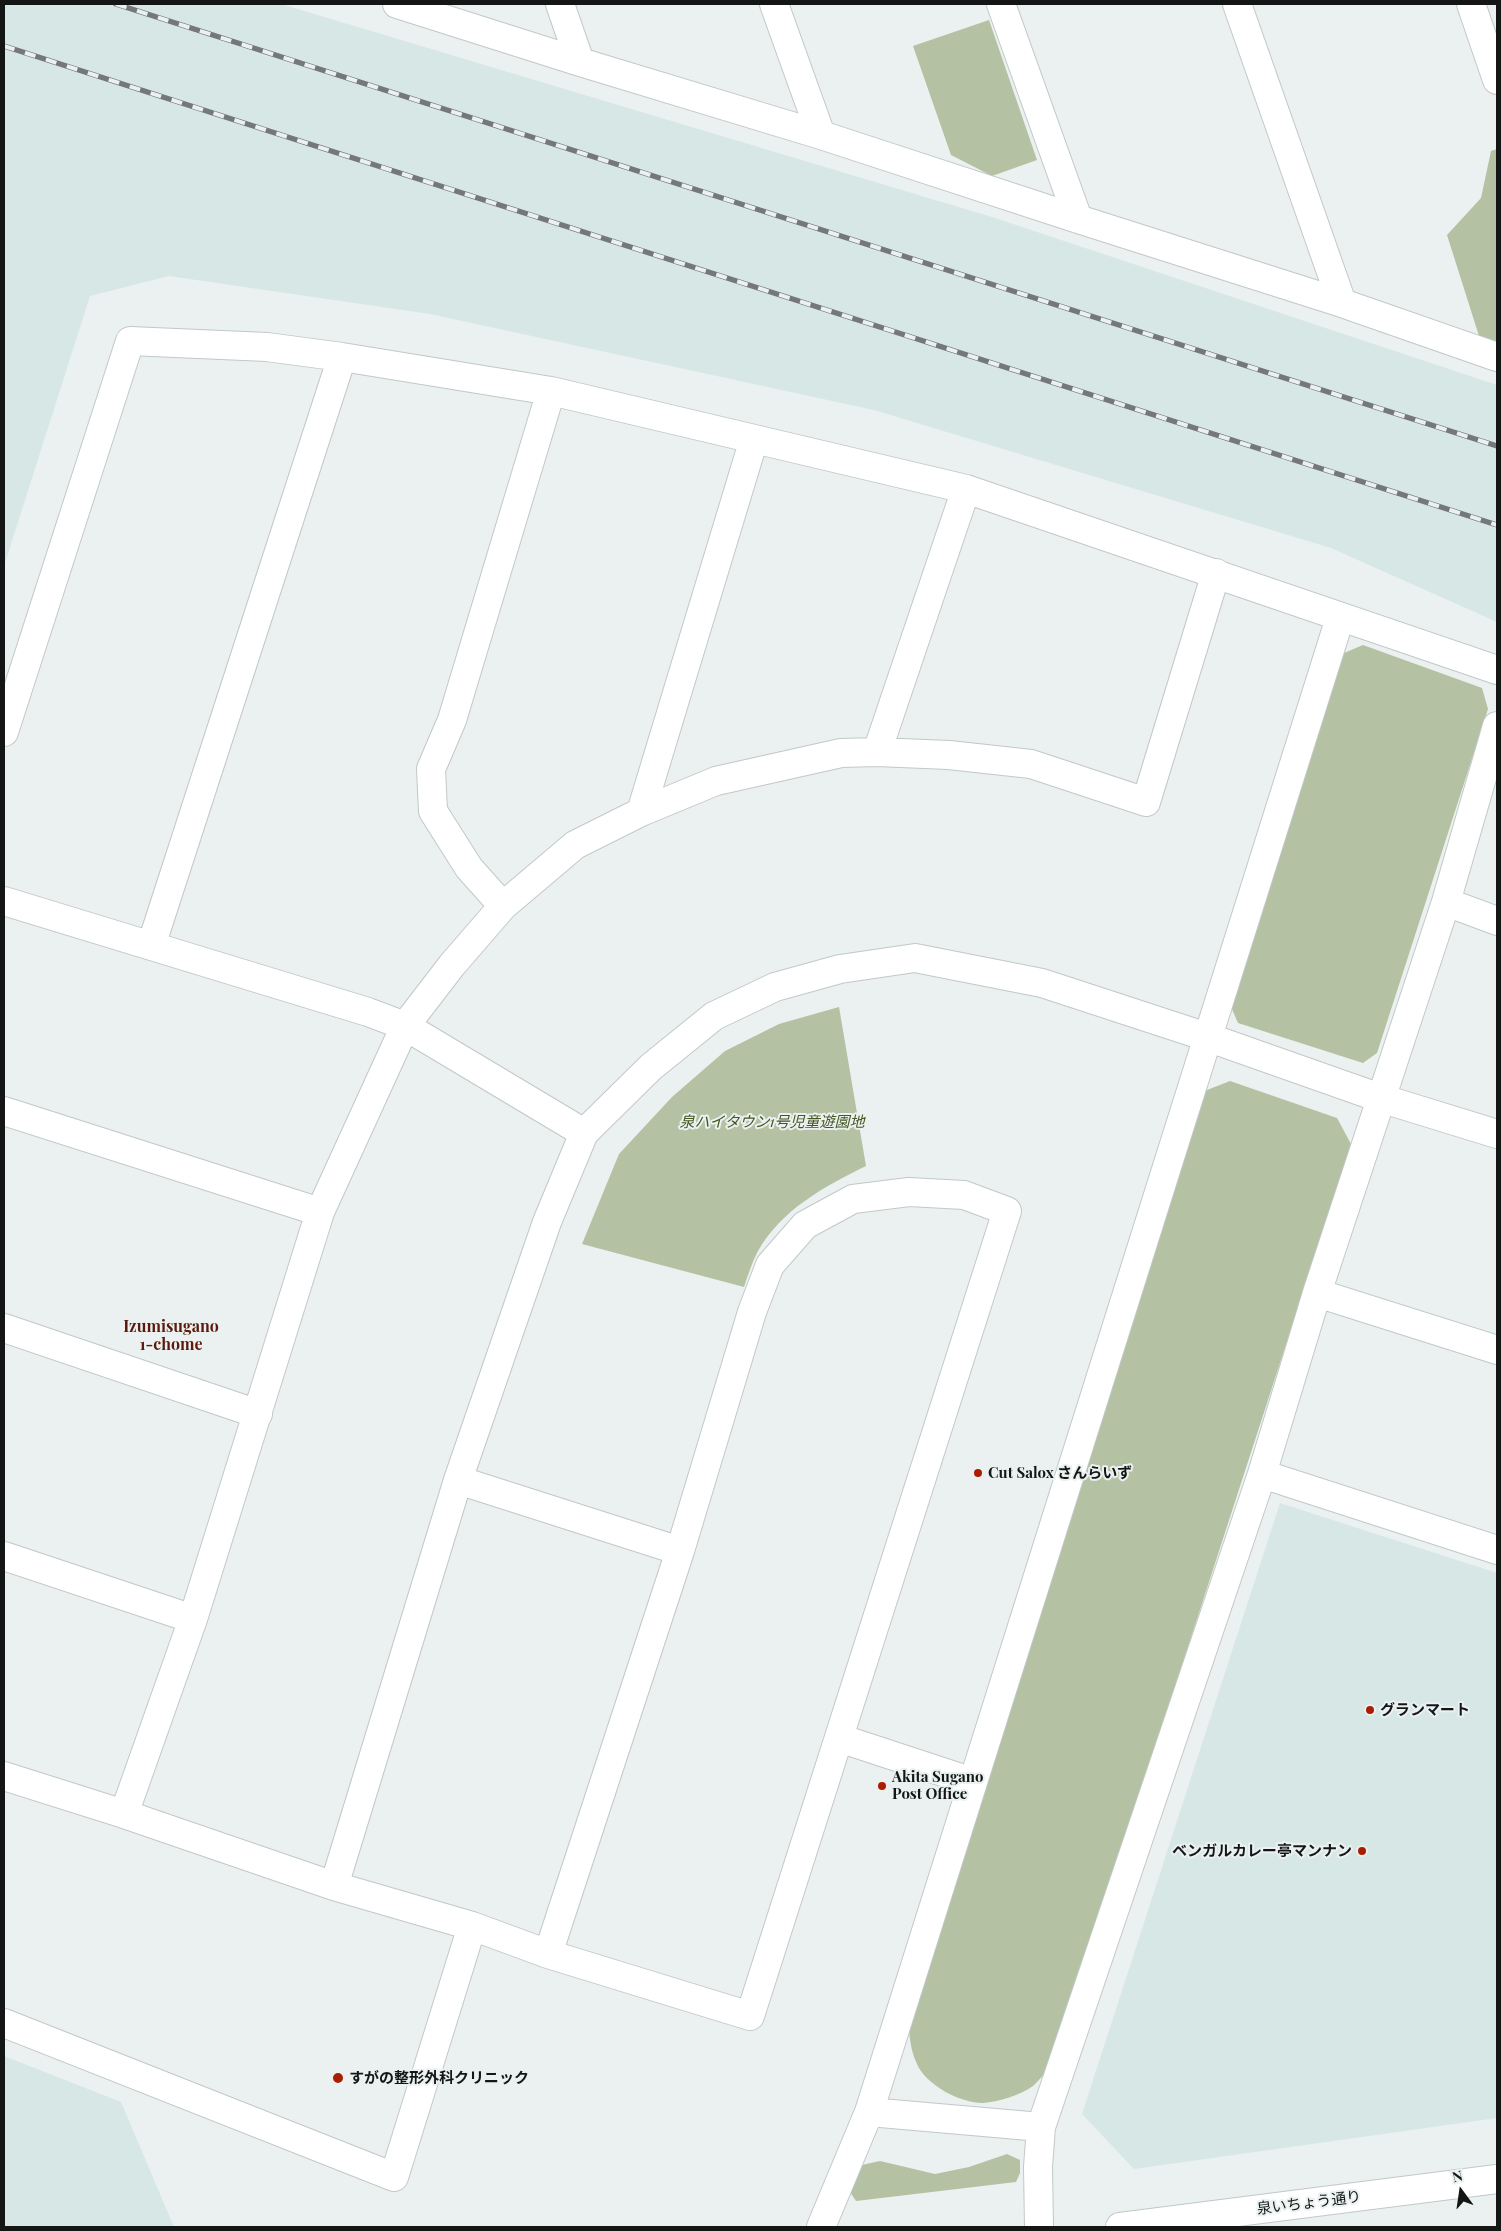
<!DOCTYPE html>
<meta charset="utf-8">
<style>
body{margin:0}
#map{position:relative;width:1501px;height:2231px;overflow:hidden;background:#eaf1f0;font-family:"Playfair Display",serif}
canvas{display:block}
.frame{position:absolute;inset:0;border:5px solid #141616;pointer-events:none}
.north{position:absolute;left:1436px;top:2166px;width:50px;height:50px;-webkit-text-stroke:4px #eaf1f0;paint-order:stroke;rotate:346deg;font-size:14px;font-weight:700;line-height:20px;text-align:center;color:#141616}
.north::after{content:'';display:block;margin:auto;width:18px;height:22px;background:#141616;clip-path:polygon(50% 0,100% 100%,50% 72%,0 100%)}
</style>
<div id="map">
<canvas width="1501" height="2231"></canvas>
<div class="frame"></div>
<div class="north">N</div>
</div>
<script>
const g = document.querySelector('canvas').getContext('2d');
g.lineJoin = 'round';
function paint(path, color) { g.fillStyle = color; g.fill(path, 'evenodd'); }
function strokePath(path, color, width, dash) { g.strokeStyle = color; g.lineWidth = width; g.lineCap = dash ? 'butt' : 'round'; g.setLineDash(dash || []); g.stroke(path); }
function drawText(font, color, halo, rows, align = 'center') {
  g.font = font + ' "Playfair Display","Noto Sans JP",serif'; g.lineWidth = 4; g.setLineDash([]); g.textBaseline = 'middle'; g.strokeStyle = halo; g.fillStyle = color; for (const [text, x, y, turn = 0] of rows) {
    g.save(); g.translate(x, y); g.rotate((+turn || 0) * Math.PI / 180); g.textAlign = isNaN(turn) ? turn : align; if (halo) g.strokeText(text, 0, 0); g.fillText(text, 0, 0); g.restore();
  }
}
const built = new Path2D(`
 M4,4H281L992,217L1497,385V622L1331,548L874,410L430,314L169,276L90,296L4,566Z
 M1280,1503L1497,1573V2118L1134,2169L1082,2114Z
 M4,2056L121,2102L174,2227H4Z`);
const green = new Path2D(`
 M989,20L1037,160L992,176L951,155L913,46Z
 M1497,149V342L1479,336L1447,235L1481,198L1491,151Z
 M1363,645L1482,688L1488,709L1377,1053L1363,1063L1238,1023L1231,1007L1344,653Z
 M839,1007L866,1166C825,1186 781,1210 758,1251C752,1262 748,1275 744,1287L582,1244L619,1154L672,1097L725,1051L779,1024Z
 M1230,1081L1337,1118L1351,1144L1053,2063C1047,2070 1040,2080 1033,2086C1021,2095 998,2102 983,2103C960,2103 926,2085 917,2064C909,2048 909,2028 908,2011L1202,1092Z
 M1007,2154L1020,2160V2173L1016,2182L856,2201L850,2192L862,2165L880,2161L935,2174L969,2167Z`);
const minor = new Path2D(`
 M397,4L580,62L821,135L1078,219L1342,303L1497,357
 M560,4L580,62
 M774,4L821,135
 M1001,4L1078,219
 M1237,4L1342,303
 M1471,4L1497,80
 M4,732L130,341L267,347L342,357L551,391L966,489L1497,670
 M877,752L966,489
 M641,812L754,439
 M4,901L368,1012L405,1026L584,1133
 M1446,902L1497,921
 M503,906L469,868L433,811L431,769L452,720L551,391
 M151,946L342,357
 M4,1111L320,1212
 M1317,1293L1497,1350
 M4,1328L258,1414
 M1262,1474L1497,1550
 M458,1480L680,1551
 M4,1556L193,1619
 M839,1738L973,1782
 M4,1776L124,1814L334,1886L472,1926L548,1954L750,2016L1007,1211L964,1195L909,1192L853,1199L805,1225L770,1265L752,1312L680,1551L548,1954
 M124,1814L193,1619L320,1212L405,1026L452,965L503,906L575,845L641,812L716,781L841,753L877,752L949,755L1031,764L1146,802L1216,573
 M334,1886L458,1480L547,1222L584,1133L651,1067L714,1016L775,987L840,969L915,958L1042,983L1207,1037L1380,1098L1497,1134
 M4,2023L394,2177L472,1926
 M869,2112L1041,2127
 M821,2227L869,2112L1340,618
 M1039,2227L1038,2167L1041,2127L1262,1474L1317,1293L1446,902L1497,726
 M1120,2227L1497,2179`);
const rail = new Path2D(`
 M116,4L1497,446
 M4,46L1497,525`);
const markers = [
 [978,1473,5,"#ab1d00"],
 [1370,1710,5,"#ab1d00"],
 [882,1786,5,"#ab1d00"],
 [1362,1851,5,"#ab1d00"],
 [338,2078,6,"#ab1d00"]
];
const parkNames = [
 ["泉ハイタウン1号児童遊園地",772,1122]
];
const poiNames = [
 ["Cut Salox さんらいず",988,1473],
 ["グランマート",1380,1710],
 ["Akita Sugano",892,1777],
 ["Post Office",892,1794],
 ["ベンガルカレー亭マンナン",1352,1851,"right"],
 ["すがの整形外科クリニック",349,2078]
];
const streetNames = [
 ["泉いちょう通り",1309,2203,-7]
];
const neighbourhoodNames = [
 ["Izumisugano",171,1327],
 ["1-chome",171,1345]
];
paint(built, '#d7e7e5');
paint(green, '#b4c1a2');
strokePath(minor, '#c2c8c8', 30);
strokePath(minor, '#fff', 28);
strokePath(rail, '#747878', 5.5);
strokePath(rail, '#eaf1f0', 4, [11]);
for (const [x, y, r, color] of markers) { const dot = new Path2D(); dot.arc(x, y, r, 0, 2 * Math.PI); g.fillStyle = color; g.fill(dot); strokePath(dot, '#eaf1f0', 2); }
drawText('italic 15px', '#435720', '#eaf1f0', parkNames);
drawText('bold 15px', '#141616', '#eaf1f0', poiNames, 'left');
drawText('15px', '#141616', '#eaf1f0', streetNames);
drawText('bold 16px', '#5c190d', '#eaf1f0', neighbourhoodNames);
</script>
